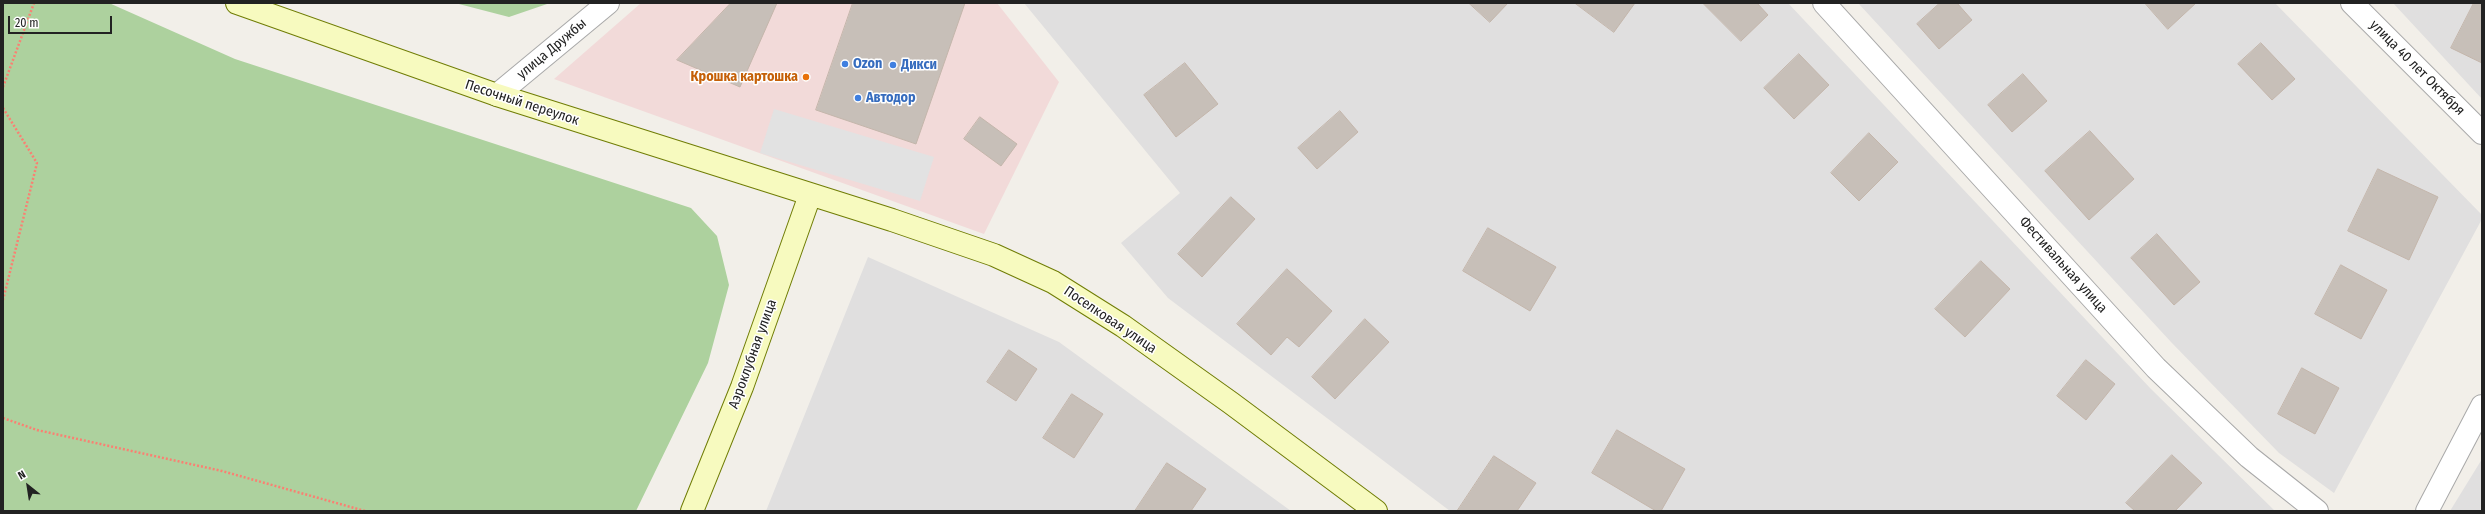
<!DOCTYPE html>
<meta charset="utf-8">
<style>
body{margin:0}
#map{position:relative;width:2485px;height:514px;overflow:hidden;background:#f2efe9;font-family:"Fira Sans Condensed",sans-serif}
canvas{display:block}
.frame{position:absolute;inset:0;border:4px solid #222;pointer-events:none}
.north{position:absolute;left:8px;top:466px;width:40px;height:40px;-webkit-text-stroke:3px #fff;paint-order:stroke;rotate:330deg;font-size:11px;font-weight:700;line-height:16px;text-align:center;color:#222}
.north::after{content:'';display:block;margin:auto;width:14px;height:18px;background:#222;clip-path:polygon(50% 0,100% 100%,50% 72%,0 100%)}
.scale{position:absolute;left:8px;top:16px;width:104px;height:18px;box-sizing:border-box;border:2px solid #222;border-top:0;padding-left:5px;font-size:12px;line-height:14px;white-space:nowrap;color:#222;-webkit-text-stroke:3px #fff;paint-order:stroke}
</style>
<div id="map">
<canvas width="2485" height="514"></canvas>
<div class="frame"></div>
<div class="north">N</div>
<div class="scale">20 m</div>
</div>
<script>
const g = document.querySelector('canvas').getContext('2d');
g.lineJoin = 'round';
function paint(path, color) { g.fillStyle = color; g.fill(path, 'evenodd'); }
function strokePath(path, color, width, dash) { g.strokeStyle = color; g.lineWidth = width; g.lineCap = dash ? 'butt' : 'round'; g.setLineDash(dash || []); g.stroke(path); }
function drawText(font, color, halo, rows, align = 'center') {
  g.font = font + ' "Fira Sans Condensed",sans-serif'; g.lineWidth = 3; g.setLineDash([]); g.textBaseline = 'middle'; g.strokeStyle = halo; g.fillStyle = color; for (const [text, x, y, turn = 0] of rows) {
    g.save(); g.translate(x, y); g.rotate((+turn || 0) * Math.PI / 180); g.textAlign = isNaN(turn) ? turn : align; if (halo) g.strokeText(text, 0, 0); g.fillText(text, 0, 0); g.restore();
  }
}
const residential = new Path2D(`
 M1024,3H1788L2151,389L2275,511H1450L1168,298L1121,243L1180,193Z
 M1858,3H2275L2482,215V219L2334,493L2279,453L2171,342Z
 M2393,3H2482V99Z
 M868,257L1059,342L1291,511H766Z
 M2482,459V511H2450Z`);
const commercial = new Path2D(`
 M641,3H997L1059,82L984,234L554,79Z`);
const forest = new Path2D(`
 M3,3H109L235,59L691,208L717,236L729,285L708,363L636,511H3Z
 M455,3H550L509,17Z`);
const parking = new Path2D(`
 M774,109L934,157L920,201L760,153Z`);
const building = new Path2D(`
 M731,3H777L740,87L677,60Z
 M853,3H965L916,144L816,110Z
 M1469,3H1508L1490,22Z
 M1575,3H1635L1614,32Z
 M1703,3H1757L1768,15L1741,41Z
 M1940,3H1957L1972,20L1939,49L1917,24Z
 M2145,3H2196L2168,29Z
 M2474,3H2482V63L2451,48Z
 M2261,43L2295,79L2272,100L2238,64Z
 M1799,54L1829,85L1794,119L1764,88Z
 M1185,63L1218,104L1176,137L1144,95Z
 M2023,74L2047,101L2012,132L1988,105Z
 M1340,111L1358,132L1317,169L1298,148Z
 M980,117L1017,144L1001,166L964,139Z
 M2090,131L2134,179L2089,220L2045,171Z
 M1869,133L1898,162L1859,201L1831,173Z
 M2378,169L2438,197L2409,260L2348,231Z
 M1231,197L1255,219L1202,277L1178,254Z
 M1488,228L1556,267L1530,311L1463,271Z
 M2157,234L2200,282L2174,305L2131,258Z
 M1981,261L2010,289L1965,337L1935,309Z
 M2341,265L2387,290L2361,339L2315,314Z
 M1287,269L1332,311L1299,347L1287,337L1271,355L1237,324Z
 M1365,319L1389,342L1335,399L1312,377Z
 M1009,350L1037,369L1016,401L987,382Z
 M2086,360L2115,384L2086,420L2057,396Z
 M2302,368L2339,388L2315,434L2278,414Z
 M1072,394L1103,414L1074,458L1043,438Z
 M1617,430L1685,469L1661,511H1656L1592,473Z
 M2172,455L2202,483L2175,511H2135L2126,503Z
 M1494,456L1536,483L1517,511H1460L1458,510Z
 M1167,463L1206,489L1191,511H1135Z`);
const path = new Path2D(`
 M3,87L34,3
 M3,108L37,163L3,300
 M3,418L37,430L222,471L365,511`);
const street = new Path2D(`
 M1824,3L2156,368L2249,457L2317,511
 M2352,3L2482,133
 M497,95L608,3
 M2427,511L2482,406`);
const secondary = new Path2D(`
 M237,3L497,95L892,220L994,255L1053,282L1123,326L1231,403L1376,511
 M692,511L742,387L810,195`);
const markers = [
 [845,64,4,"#3f7fe0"],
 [893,65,4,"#3f7fe0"],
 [806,77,4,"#e8710a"],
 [858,98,4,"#3f7fe0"]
];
const streetNames = [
 ["улица Дружбы",552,49,-40],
 ["улица 40 лет Октября",2417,68,45],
 ["Песочный переулок",522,103,18],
 ["Фестивальная улица",2063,265,48],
 ["Поселковая улица",1110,320,34],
 ["Аэроклубная улица",753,354,-70]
];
const shopNames = [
 ["Ozon",853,64],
 ["Дикси",901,65],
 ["Автодор",866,98]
];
const foodNames = [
 ["Крошка картошка",798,77]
];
paint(residential, '#e0dfdf');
paint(commercial, '#f2dad9');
paint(forest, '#add19e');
paint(parking, '#e2e2e2');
paint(building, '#c7bfb8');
strokePath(building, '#c4b6ab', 1);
strokePath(street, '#a9a9a9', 24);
strokePath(secondary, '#707d05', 24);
strokePath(path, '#fa8072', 2.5, [2, 2]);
strokePath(street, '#fff', 22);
strokePath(secondary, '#f7fabf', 22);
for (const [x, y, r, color] of markers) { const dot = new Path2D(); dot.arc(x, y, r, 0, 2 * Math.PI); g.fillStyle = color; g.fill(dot); strokePath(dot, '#fff', 1.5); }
drawText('14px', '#222', '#fff', streetNames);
drawText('bold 14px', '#366cbe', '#fff', shopNames, 'left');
drawText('bold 14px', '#c56008', '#fff', foodNames, 'right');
</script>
